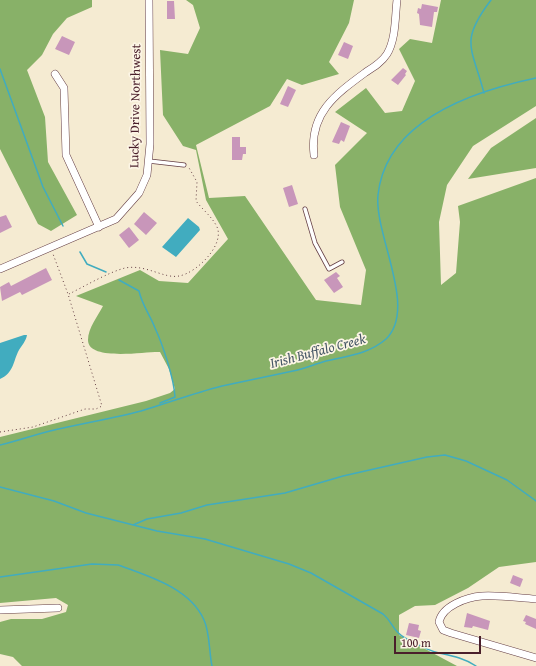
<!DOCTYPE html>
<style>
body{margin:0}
#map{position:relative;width:536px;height:666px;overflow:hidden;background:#f5ebd2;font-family:"Gentium Book Plus",serif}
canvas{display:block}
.scale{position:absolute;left:394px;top:636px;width:87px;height:18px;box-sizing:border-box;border:2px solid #4a1f2b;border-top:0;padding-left:5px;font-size:12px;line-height:14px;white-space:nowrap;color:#4a1f2b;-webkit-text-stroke:3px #fcf5e5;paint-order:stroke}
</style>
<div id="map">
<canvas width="536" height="666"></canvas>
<div class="scale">100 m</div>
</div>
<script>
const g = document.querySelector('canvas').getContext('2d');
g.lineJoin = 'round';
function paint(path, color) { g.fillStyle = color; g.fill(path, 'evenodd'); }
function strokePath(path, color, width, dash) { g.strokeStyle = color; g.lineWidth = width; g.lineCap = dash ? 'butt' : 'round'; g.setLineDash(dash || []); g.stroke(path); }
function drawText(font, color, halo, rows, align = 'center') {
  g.font = font + ' "Gentium Book Plus",serif'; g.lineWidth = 3.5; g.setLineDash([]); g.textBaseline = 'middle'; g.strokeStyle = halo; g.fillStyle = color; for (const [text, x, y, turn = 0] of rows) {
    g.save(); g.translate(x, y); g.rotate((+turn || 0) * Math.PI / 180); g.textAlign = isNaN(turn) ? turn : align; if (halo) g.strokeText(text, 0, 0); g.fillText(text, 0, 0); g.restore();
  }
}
const forest = new Path2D(`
 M0,0H92V7L67,18L53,34L42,55L27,70L45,117L48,162L77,215L51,231L38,224L0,149Z
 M186,0H354L349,23L329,62L339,74L302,85L287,79L270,106L196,145L209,198L245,196L316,300L361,305L366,270L340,207L335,165L367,133L335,112L366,88L385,113L402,111L415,81L399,49L410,39L432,43L441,0H536V106L473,146L447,185L439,222L441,285L456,273L460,222L458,206L536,178V562L499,567L468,588L435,605L415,606L399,615V635L457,666H22L13,657L0,654V622L11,619H42L66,612L68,605L56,598L0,603V437L146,401L170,393L175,389L169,369L160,352C147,351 88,362 88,340C88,328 98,316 103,306L76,296L140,270L159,281L188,283L228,239L206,200L196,150L183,146L163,115L160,50L188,54L200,28L193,5Z
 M536,118V168L468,179L491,148Z`);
const water = new Path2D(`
 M188,218L199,227L200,230L176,257L162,247Z
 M24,335H27C26,341 22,345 19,350C13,361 14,373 0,379V343Z`);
const stream = new Path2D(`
 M0,69L43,187L63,226
 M484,93C472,47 459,42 491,0
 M80,252L87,264L106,272
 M119,280L139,291C142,305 150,315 155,328C163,345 174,379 175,397L160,403
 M0,445C21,440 42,432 63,428C89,422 115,418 141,411C168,403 194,393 222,386C245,381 269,376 293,371C304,369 315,364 326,361C347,356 369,354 386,339C418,308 374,235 378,195C386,120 474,91 536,78
 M0,487L54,501L86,513L157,531L205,539L289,564L311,573L383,614C394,623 391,630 405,638C415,643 428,651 439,653C453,656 464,658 476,666
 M133,525L147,519L181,513L207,505L285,493L343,476L427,457L445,455L466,461L507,480L536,501
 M0,577L92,564L118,565C148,576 190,588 204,620C210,633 209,652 212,666`);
const building = new Path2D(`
 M167,1H174L175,19H167Z
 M422,4L438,7L437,12H434L432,27L420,25L419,14L417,13L418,8L421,9Z
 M62,36L75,42L69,55L55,49Z
 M344,42L353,46L348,59L338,55Z
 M403,68L407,71L405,74L406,75L398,85L391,80Z
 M288,86L296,90L288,107L280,104Z
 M341,122L350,126L344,142L341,140L339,144L332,142Z
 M232,137H240V147H246V154H243L242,160H232Z
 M292,185L298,204L289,207L283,188Z
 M144,212L157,223L146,235L134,224Z
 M6,215L12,227L0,233V217Z
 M129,227L139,240L129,248L119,235Z
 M46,268L52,280L22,295L20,292L2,301L0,287L9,282L11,286Z
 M336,272L340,276L337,278L343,287L334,293L324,280Z
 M513,575L523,579L520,587L510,583Z
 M467,613L490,621L488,630L473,626L472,628L464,627Z
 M526,615L536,619V629L525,624L526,622L523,621Z
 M409,623L419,625L418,630L421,631L419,638L406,635Z`);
const path = new Path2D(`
 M69,294C85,286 109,272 125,268C146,264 164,279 179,276C197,273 227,243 216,225C211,216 202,209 196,201L197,182L188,166
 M0,432L33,427L85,409H96L102,406L68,294L53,254`);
const service = new Path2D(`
 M149,161L184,165
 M305,209L315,243L329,269L342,262`);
const minor = new Path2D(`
 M55,74L64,88L66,155L99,227
 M314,155C309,113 336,94 366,72C374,67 382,62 387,54C396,39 395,17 397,0
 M0,269L116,219L139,193L147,175L150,144L149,0
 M536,599C519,598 500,595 482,596C467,597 442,606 439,622L443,630L451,633L536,658
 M0,610L58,608`);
const streetNames = [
 ["Lucky Drive Northwest",136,106,-89]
];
const waterNames = [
 ["Irish Buffalo Creek",318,352,-15]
];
paint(forest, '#88b168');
paint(water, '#41acbf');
strokePath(stream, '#41acbf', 1.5);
paint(building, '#c896ba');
strokePath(service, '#643e44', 5);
strokePath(minor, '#643e44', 8);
strokePath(path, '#643e44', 1, [1, 3]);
strokePath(service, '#fff', 3.5);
strokePath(minor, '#fff', 7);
drawText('13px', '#4a1f2b', '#fcf5e5', streetNames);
drawText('italic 14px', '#465766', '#fcf5e5', waterNames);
</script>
